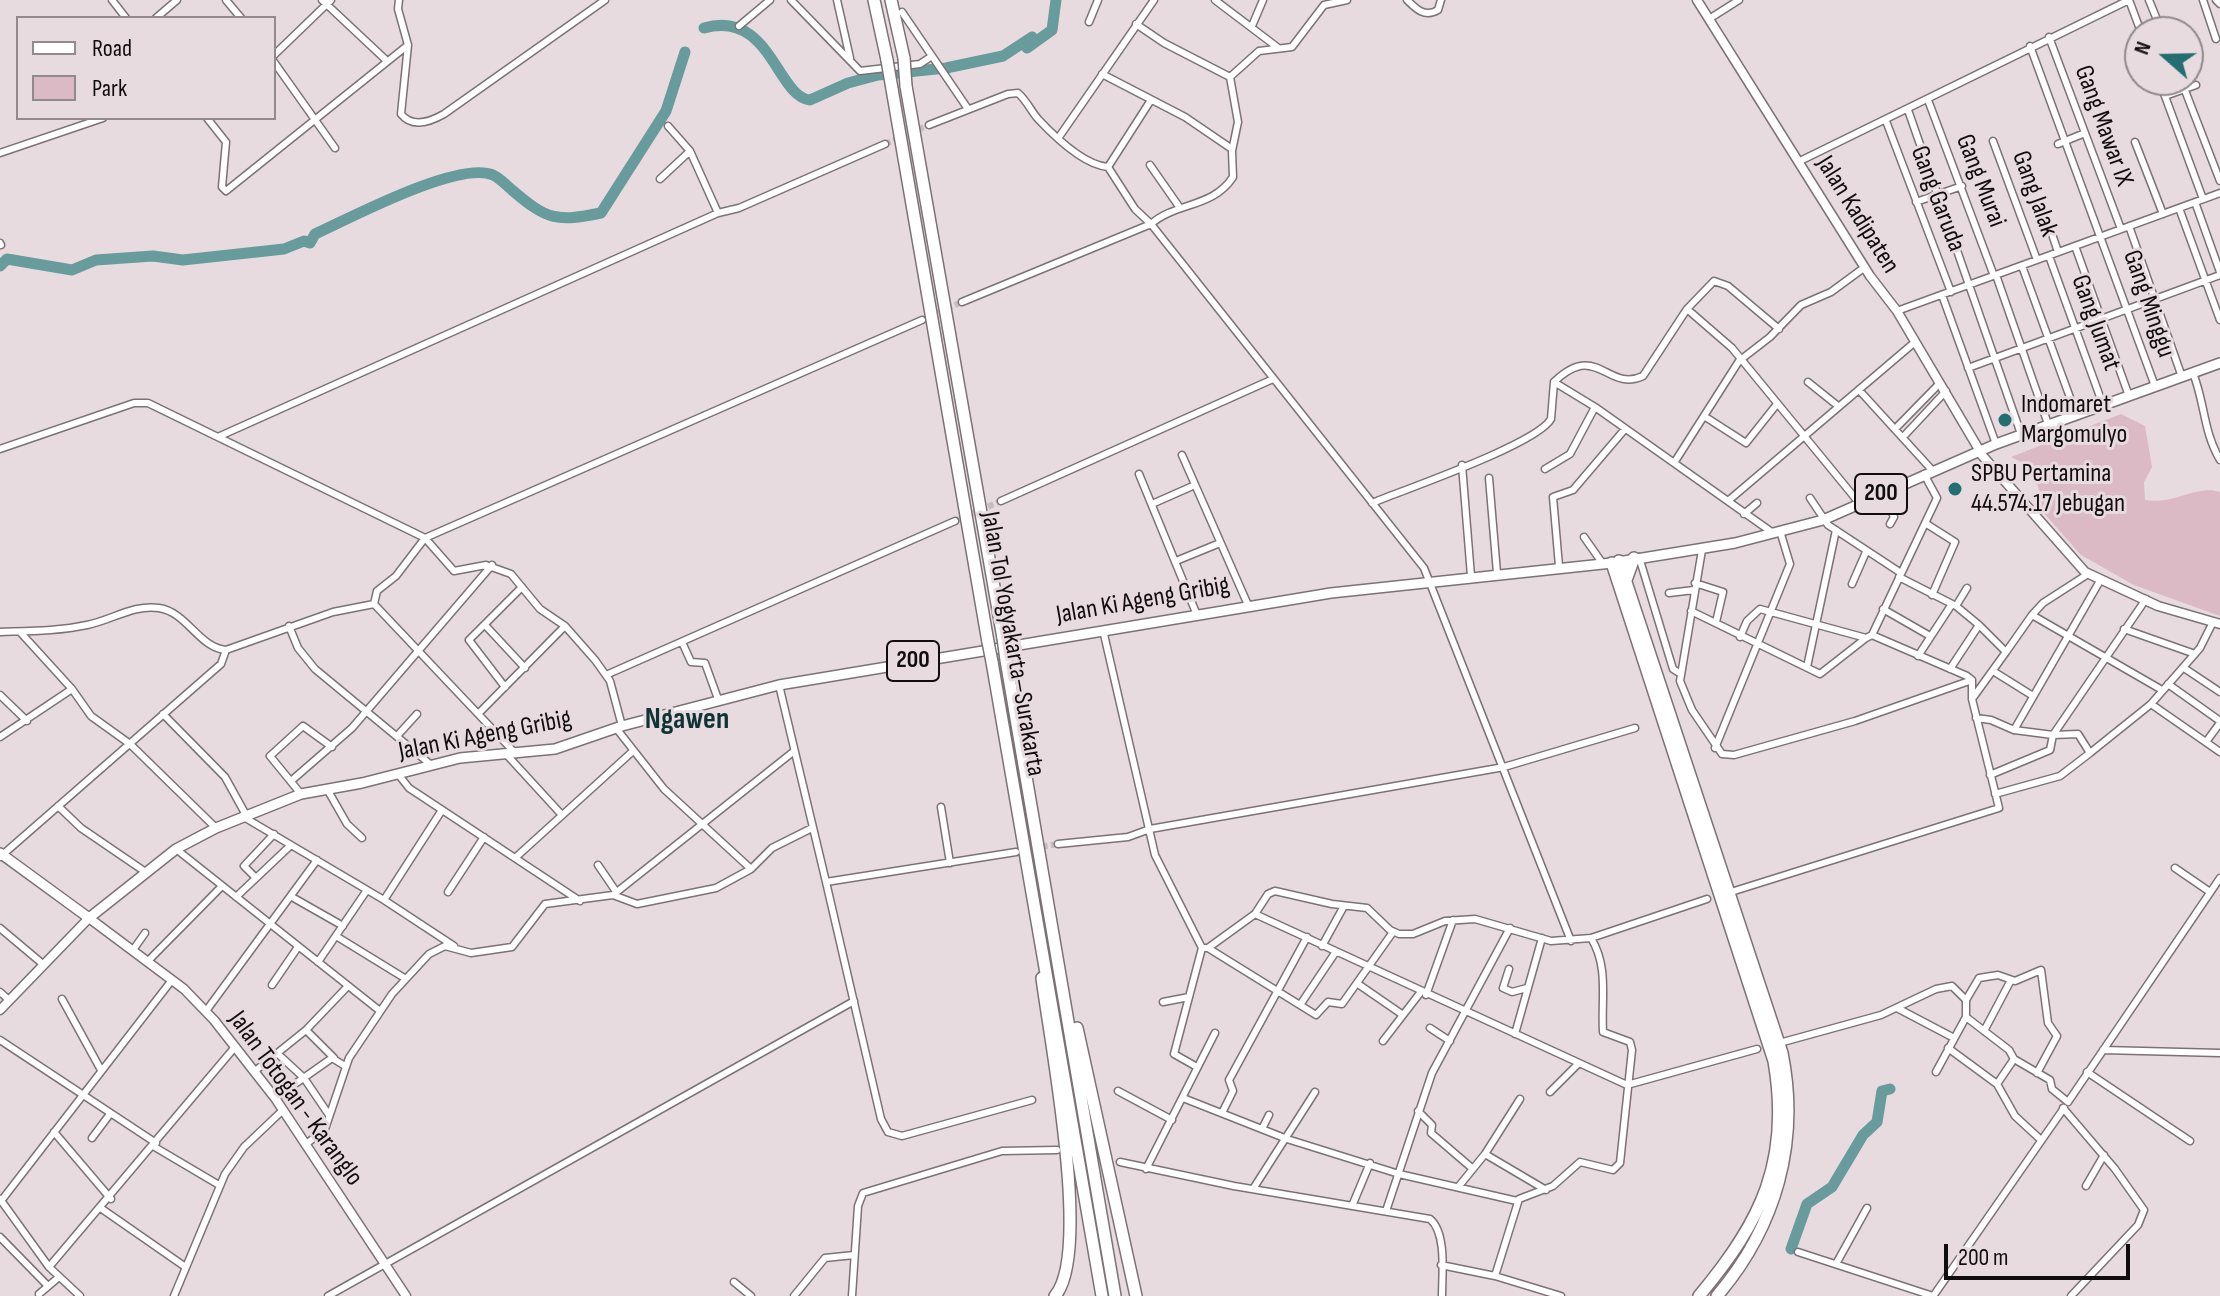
<!DOCTYPE html>
<meta charset="utf-8">
<style>
body{margin:0}
#map{position:relative;width:2220px;height:1296px;overflow:hidden;background:#e7dbdf;font-family:"Sofia Sans Condensed",sans-serif}
canvas{display:block}
.legend{position:absolute;left:16px;top:16px;width:260px;height:104px;box-sizing:border-box;background:#e7dbdf;border:2px solid #91898b;margin:0;padding:10px 14px;list-style:none;font-size:24px;color:#110d0e}
.legend li{display:flex;align-items:center;gap:16px;height:40px}
.legend b{width:40px;border:2px solid #91898b}
.north{position:absolute;left:2124px;top:16px;width:80px;height:80px;box-sizing:border-box;background:#e7dbdf;border:2px solid #91898b;border-radius:50%;rotate:290deg;font-size:22px;font-weight:700;line-height:32px;text-align:center;color:#110d0e}
.north::after{content:'';display:block;margin:auto;width:28px;height:36px;background:#226e70;clip-path:polygon(50% 0,100% 100%,50% 72%,0 100%)}
.scale{position:absolute;left:1944px;top:1244px;width:186px;height:36px;box-sizing:border-box;border:4px solid #110d0e;border-top:0;padding-left:10px;font-size:24px;line-height:28px;white-space:nowrap;color:#110d0e;-webkit-text-stroke:6px #e7dbdf;paint-order:stroke}
</style>
<div id="map">
<canvas width="2220" height="1296"></canvas>
<ul class="legend">
<li><b style="height:10px;background:#fff"></b>Road</li>
<li><b style="height:22px;background:#dbb9c5"></b>Park</li>
</ul>
<div class="north">N</div>
<div class="scale">200 m</div>
</div>
<script>
const g = document.querySelector('canvas').getContext('2d');
g.lineJoin = 'round';
function paint(path, color) { g.fillStyle = color; g.fill(path, 'evenodd'); }
function strokePath(path, color, width, dash) { g.strokeStyle = color; g.lineWidth = width; g.lineCap = dash ? 'butt' : 'round'; g.setLineDash(dash || []); g.stroke(path); }
function drawText(font, color, halo, rows, align = 'center') {
  g.font = font + ' "Sofia Sans Condensed",sans-serif'; g.lineWidth = 6; g.setLineDash([]); g.textBaseline = 'middle'; g.strokeStyle = halo; g.fillStyle = color; for (const [text, x, y, turn = 0] of rows) {
    g.save(); g.translate(x, y); g.rotate((+turn || 0) * Math.PI / 180); g.textAlign = isNaN(turn) ? turn : align; if (halo) g.strokeText(text, 0, 0); g.fillText(text, 0, 0); g.restore();
  }
}
const green = new Path2D(`
 M2121,414L2145,426L2152,467L2144,482L2145,500C2175,505 2197,484 2220,492V616L2134,585L2081,555L2042,511L2039,503L2041,495L2031,467L2011,457Z`);
const river = new Path2D(`
 M704,28C770,9 777,97 810,100L848,83L878,75L946,68L1003,56L1032,37
 M1027,48L1052,30L1056,0
 M0,266L7,259L72,270L96,260L153,256L183,260L284,249L304,241L310,243L315,234C350,218 459,160 493,175C500,178 507,186 512,190C547,220 556,222 601,213L666,111L685,52
 M1791,1249L1807,1204L1832,1187L1863,1135L1877,1122L1882,1091L1890,1089`);
const streetTunnel = new Path2D(`
 M885,144L929,125
 M922,320L962,302
 M955,521L1001,501
 M1024,850L1058,844`);
const street = new Path2D(`
 M112,0L126,18
 M226,0L241,18
 M322,0L386,60
 M399,0L398,9L408,45L401,114C412,128 430,122 444,114L605,0
 M791,0L860,71L920,64L932,56L968,109
 M837,0L850,58
 M1215,0L1277,47
 M1347,0L1324,5L1292,47L1259,51L1230,77L1238,122L1232,151L1233,177C1213,208 1176,202 1151,224L1424,568L1571,941
 M1407,0C1416,9 1425,18 1438,10L1441,0
 M2129,0L2141,32
 M2149,0L2162,32
 M2203,0L2216,39
 M2216,0L2220,4
 M902,12L932,56
 M156,18L177,0
 M1709,19L1739,0
 M1089,22L1098,0
 M1136,24L1164,43L1230,77
 M739,26L770,0
 M1252,26L1263,0
 M2049,37L2121,229
 M2030,46L2155,386
 M274,55L331,0
 M274,62L335,148
 M1102,74L1185,117L1232,149
 M2159,80L2203,199
 M2181,80L2220,181
 M2165,96L2196,85
 M1928,100L1994,276
 M1908,110L2021,434
 M207,118L226,142L222,187L226,191L408,45
 M1886,121L1951,292
 M929,125L1008,94L1018,93C1027,101 1031,111 1038,119C1054,136 1084,165 1108,167L1135,209L1151,224L962,302
 M668,126L690,151L718,213
 M1059,137L1154,0
 M1993,141L2037,260
 M2135,142L2163,214
 M2058,144L2085,133
 M0,153L103,118
 M1800,161L2129,0
 M1150,165L1180,208
 M1108,167L1151,100
 M660,179L690,151
 M1916,202L1962,186
 M2195,202L2220,272
 M2179,208L2220,320
 M2129,226L2182,377
 M2052,234L2058,252
 M0,243L1,245
 M2075,246L2129,396
 M2049,256L2103,405
 M2022,266L2076,414
 M1996,275L2048,424
 M1942,295L1996,444
 M1687,309L1732,348L1860,504
 M1897,311L2220,193
 M1968,368L2220,275
 M2193,373C2205,403 2203,431 2220,460
 M1554,382L1595,407L1773,533
 M1808,382L1838,406
 M1859,390L1932,470
 M1704,416L1746,443L1777,404
 M1895,429L1940,383
 M220,436L718,213L739,208L885,144
 M1903,437L1946,391
 M0,449L134,403H148L425,538L454,571L486,565L511,574L540,609L565,626L595,660L610,681L622,726
 M1182,455L1248,605
 M1674,463L1739,361L1770,337L1801,305L1831,292L1865,267
 M1462,465L1471,576
 M1545,469L1570,454L1595,407
 M1139,474L1197,615
 M1489,478L1497,573
 M1883,493L1894,517L1890,524
 M1810,498L1828,525L1901,573
 M1001,501L1273,379
 M1728,501L1915,342
 M1372,503C1406,489 1537,444 1551,419L1554,382C1597,340 1607,393 1643,376L1687,309L1714,281L1728,286L1779,329
 M1152,504L1195,485
 M1744,514L1757,503
 M1925,523L1955,542L1932,595
 M1584,537L1603,564
 M1702,550L1680,681L1692,710L1722,754L1734,755L1855,721L1972,680
 M1639,557L1673,669L1681,674
 M1176,561L1220,543
 M1559,566L1553,497L1573,490L1625,429
 M1899,577L1956,606L1979,625L1950,669
 M1695,583L1723,592L1716,622
 M1852,584L1866,552
 M1669,593L1694,590
 M374,604L516,754
 M1956,606L1967,588
 M1883,609L1930,636
 M1691,611L1820,674L1866,638
 M2032,615L2043,603L2088,574
 M2213,622L2200,648L2151,704L2220,752
 M485,625L525,668
 M289,626L298,648L315,669L430,764
 M2124,629L2195,654
 M1103,630L1155,855L1202,948H1208L1255,914L1268,894L1275,891L1332,904L1367,908L1390,930L1399,934H1413L1445,921L1475,919L1551,941L1591,938C1609,967 1601,999 1603,1032L1630,1042L1632,1050L1620,1163L1613,1170L1580,1162L1553,1186L1519,1199L1495,1276L1441,1265
 M0,632C29,631 59,631 87,625C112,620 134,604 159,608C187,612 199,648 226,650L333,612L374,604L377,591L396,576L425,538L922,320
 M21,633L72,689L91,716L130,744L216,828
 M1872,635L1937,498L1924,474
 M682,642L691,662L705,663L718,699
 M2006,652L2032,615L2162,690
 M1918,656L1952,604
 M1807,667L1836,530
 M2184,668L2220,692
 M1993,671L2033,696
 M606,675L955,521
 M2168,684L2220,721
 M779,685L826,882L1016,852
 M505,687L469,640L522,587
 M0,695L27,721
 M1972,699L2006,652L1979,625
 M479,713L565,626
 M163,714L225,777L246,815
 M1976,718L1991,720L2014,730L2101,579
 M616,728L664,789L751,869
 M2014,730L2053,735L2146,599
 M397,736L417,714
 M0,737L72,689
 M2206,742L2220,723
 M1715,748L1790,564L1780,531
 M2090,753L2151,704
 M506,754L561,814
 M398,774L409,788L580,901
 M1990,775L2050,750L2053,735L2078,734L2090,753L2060,776L1995,794
 M291,781L352,728L492,565
 M327,789L347,824L362,838
 M301,794L270,756L303,726L332,747
 M58,806L81,828L144,871
 M941,807L950,863
 M242,816L384,900L454,946
 M1058,844L1128,837L1150,829L1504,767L1635,728
 M176,849L380,1011
 M0,857L221,664L226,650
 M515,858L633,751
 M598,865L615,890
 M2175,868L2210,892
 M256,878L244,866L274,834
 M826,882L881,1119L888,1132L902,1136L1032,1100
 M448,892L484,837
 M1731,892L1999,808L1972,699V680L1967,676L1872,635L1866,638L1760,609L1747,621L1740,637
 M613,895L793,752
 M236,897L291,845
 M292,897L343,926
 M384,900L442,810
 M1255,914L1627,1085L1757,1049
 M0,928L44,965
 M336,936L406,979
 M1591,938L1707,899
 M1322,946L1344,906
 M1208,948L1316,1015L1328,1002L1342,1004L1393,932
 M133,950L145,933
 M148,961L222,886
 M318,962L367,890
 M1509,969L1503,988L1512,992L1527,988
 M1358,984L1403,1015
 M272,985L298,947
 M0,992L9,1000
 M1426,995L1453,920
 M1189,997L1174,1054L1197,1067
 M62,999L101,1070
 M1966,1000L1979,978L1998,975L2015,981L2041,970L2048,1023L2057,1036L2037,1073
 M1163,1002L1189,997L1202,948
 M1300,1005L1335,953
 M1897,1008L1954,1038
 M206,1011L317,860
 M1430,1028L1450,1041
 M306,1030L334,1058
 M1984,1031L2011,980
 M1515,1034L1542,938
 M0,1040L156,1143
 M1383,1041L1420,993
 M1783,1042L1881,1015L1936,989L1952,986L1966,1000V1017L2009,1050L2014,1059L2050,1080L2052,1089L2068,1102L2220,878
 M1948,1048L1997,1084L2015,1116L2041,1140
 M2103,1050L2220,1053
 M278,1054L304,1078L329,1115
 M255,1071L306,1030L348,986
 M1936,1072L1966,1017
 M2087,1072L2190,1141
 M1997,1084L2014,1059
 M1118,1091L1172,1120
 M1550,1092L1579,1063
 M275,1098L332,1058L345,1066
 M1183,1098L1287,1139L1399,1174L1517,1201
 M2063,1108L2115,1169L2144,1210L2138,1225L2071,1296
 M1418,1111L1432,1125L1431,1133L1473,1169
 M1222,1113L1233,1091L1229,1080L1307,937
 M1262,1129L1269,1115
 M54,1132L111,1199
 M92,1138L110,1114
 M305,1145L325,1129L349,1058L392,994L429,954L445,946L471,953L512,947L545,904L613,895L637,904L716,888L751,869L772,848L812,828
 M153,1146L219,1185
 M1485,1154L1546,1190
 M1120,1162L1234,1186L1430,1219C1447,1233 1442,1275 1442,1296
 M1146,1169L1215,1033
 M1459,1186L1485,1154L1520,1099
 M2086,1186L2104,1155
 M1253,1189L1315,1092
 M0,1199L49,1267L80,1296
 M1,1201L172,980
 M1352,1206L1370,1163
 M102,1209L184,1266
 M1386,1211L1432,1073L1510,928
 M0,1237L48,1286
 M1798,1252L1933,1296
 M1836,1264L1867,1208
 M49,1267L235,1047
 M1495,1276L1561,1296
 M734,1282L751,1296
 M39,1294L59,1277
 M1934,1295L2064,1108
 M174,1296L225,1174L244,1147L283,1110
 M328,1296L854,1001
 M794,1296L825,1258L854,1255
 M852,1296L858,1206L863,1193L1002,1151L1057,1150`);
const secondary = new Path2D(`
 M1697,0L1870,276L1897,311L1981,453
 M1980,453L2085,572L2158,606L2220,624
 M0,1010L89,918L184,989L214,1020L275,1098L406,1296`);
const primary = new Path2D(`
 M0,853L89,918L176,849L216,828L301,794L362,783L460,758L555,749L622,726L779,685L1331,593L1612,563L1735,543L1823,520L1996,444L2220,363`);
const highway = new Path2D(`
 M874,0L887,60
 M891,0L904,58
 M906,86L1003,638
 M892,89L988,642
 M1619,561L1782,1053C1800,1142 1776,1227 1717,1296
 M1612,563L1774,1061C1791,1160 1762,1221 1699,1296
 M1626,580L1634,558
 M1006,660L1115,1296
 M992,662L1102,1296
 M1042,978C1050,1041 1092,1253 1055,1296
 M1077,1028L1136,1296`);
const highwayBridge = new Path2D(`
 M904,58L906,86
 M887,60L892,89
 M1003,638L1006,660
 M988,642L992,662`);
const markers = [
 [2005,420,8,"#226e70"],
 [1955,489,8,"#226e70"]
];
const shields = [
 [1881,494,52],
 [913,661,52]
];
const shieldNames = [
 ["200",1881,494],
 ["200",913,661]
];
const streetNames = [
 ["Gang Mawar IX",2103,126,70],
 ["Gang Murai",1980,181,69],
 ["Gang Jalak",2034,194,70],
 ["Gang Garuda",1937,199,69],
 ["Jalan Kadipaten",1857,215,58],
 ["Gang Minggu",2148,304,71],
 ["Gang Jumat",2095,323,70],
 ["Jalan Ki Ageng Gribig",1143,601,-10],
 ["Jalan Tol Yogyakarta–Surakarta",1012,644,80],
 ["Jalan Ki Ageng Gribig",485,736,-11],
 ["Jalan Totogan - Karanglo",295,1099,54]
];
const poiNames = [
 ["Indomaret",2021,405],
 ["Margomulyo",2021,435],
 ["SPBU Pertamina",1971,474],
 ["44.574.17 Jebugan",1971,504]
];
const quarterNames = [
 ["Ngawen",687,720]
];
paint(green, '#dbb9c5');
strokePath(river, '#689b9c', 11);
strokePath(streetTunnel, '#c7bcc0', 6, [6, 3]);
strokePath(street, '#7c7275', 9);
strokePath(secondary, '#7c7275', 11);
strokePath(primary, '#7c7275', 12);
strokePath(highway, '#7c7275', 14);
strokePath(street, '#fff', 6);
strokePath(secondary, '#fff', 8);
strokePath(primary, '#fff', 9);
strokePath(highway, '#fff', 11);
strokePath(highwayBridge, '#7c7275', 14, []);
strokePath(highwayBridge, '#fff', 11);
for (const [x, y, r, color] of markers) { const dot = new Path2D(); dot.arc(x, y, r, 0, 2 * Math.PI); g.fillStyle = color; g.fill(dot); strokePath(dot, '#e7dbdf', 3); }
for (const [x, y, w] of shields) { const box = new Path2D(); box.roundRect(x - w / 2, y - 20, w, 40, 6); g.fillStyle = '#e7dbdf'; g.fill(box); strokePath(box, '#110d0e', 2); }
drawText('bold 24px', '#110d0e', null, shieldNames);
drawText('26px', '#110d0e', '#e7dbdf', streetNames);
drawText('26px', '#110d0e', '#e7dbdf', poiNames, 'left');
drawText('bold 30px', '#0f3234', '#e7dbdf', quarterNames);
</script>
